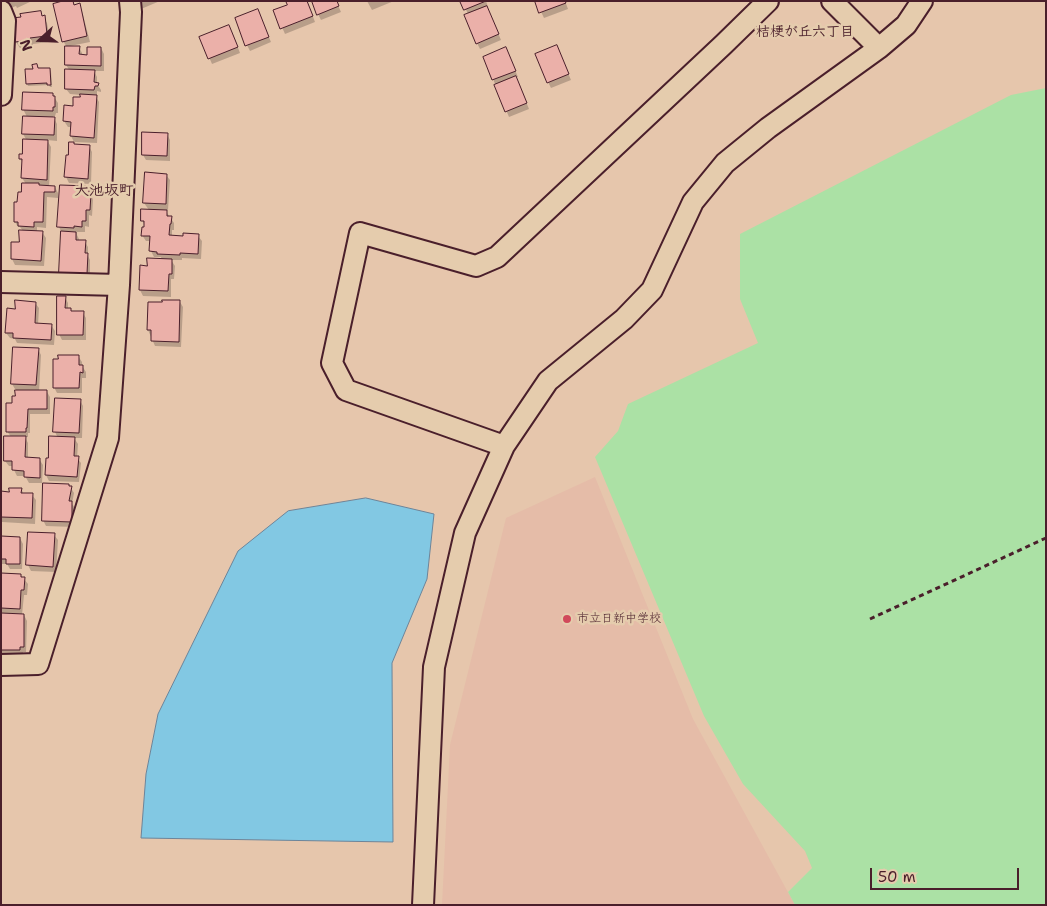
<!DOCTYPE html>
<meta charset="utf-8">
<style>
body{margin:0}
#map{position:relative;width:1047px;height:906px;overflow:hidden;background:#e6c6ac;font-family:"Shantell Sans",sans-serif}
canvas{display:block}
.frame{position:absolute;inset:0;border:2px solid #4a1f2b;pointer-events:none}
.north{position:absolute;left:15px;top:15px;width:50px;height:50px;-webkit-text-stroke:4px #e5ccad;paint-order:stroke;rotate:250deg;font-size:14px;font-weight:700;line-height:20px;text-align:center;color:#4a1f2b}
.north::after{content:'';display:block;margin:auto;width:18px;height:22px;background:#4a1f2b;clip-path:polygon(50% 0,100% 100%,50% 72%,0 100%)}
.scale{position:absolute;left:870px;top:868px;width:149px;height:22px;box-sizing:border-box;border:2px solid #4a1f2b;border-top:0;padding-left:6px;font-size:15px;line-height:18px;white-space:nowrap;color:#4a1f2b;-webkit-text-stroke:4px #e5ccad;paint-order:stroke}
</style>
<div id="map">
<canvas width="1047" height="906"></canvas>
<div class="frame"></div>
<div class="north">N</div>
<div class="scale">50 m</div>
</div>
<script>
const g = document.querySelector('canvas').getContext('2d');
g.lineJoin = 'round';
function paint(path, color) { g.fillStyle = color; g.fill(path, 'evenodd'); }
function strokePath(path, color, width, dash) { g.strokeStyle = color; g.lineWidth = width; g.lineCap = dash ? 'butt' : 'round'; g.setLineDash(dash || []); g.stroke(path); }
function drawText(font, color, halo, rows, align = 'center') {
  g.font = font + ' "Shantell Sans","Klee One",sans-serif'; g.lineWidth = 5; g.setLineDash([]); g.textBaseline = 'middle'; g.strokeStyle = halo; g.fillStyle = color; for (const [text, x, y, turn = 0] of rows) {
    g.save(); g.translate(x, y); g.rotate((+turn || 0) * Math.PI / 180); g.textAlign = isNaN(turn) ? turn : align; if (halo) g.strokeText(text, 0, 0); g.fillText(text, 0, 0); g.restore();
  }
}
const built = new Path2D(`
 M595,477L693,719L795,905H442L450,745L506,518Z`);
const green = new Path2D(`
 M1046,88V905H795L788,892L812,868L805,851L743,784L704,716L595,457L618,431L628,404L758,343L740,299V234L1011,95Z`);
const water = new Path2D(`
 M366,498L434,514L427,579L392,663L393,842L141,838L146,774L158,714L238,551L288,511Z`);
const shadow = new Path2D(`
 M7,1H32L17,8L16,6L11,8Z
 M73,1L75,6L79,5L82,11L90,42L70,46L79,47L82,53V56H88L101,48L104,54V71H94L97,77V84L101,90V92L97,91V95H95L99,102L97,143L74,142L71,136L72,127H68L64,121L81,99V95L70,94L66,89L70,71L66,65L67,47L63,41Z
 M137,1H160L141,9Z
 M307,1L315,22L285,34L275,11Z
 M336,1L341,12L321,20L318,14Z
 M367,1H394L372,10Z
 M462,1H486L488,7H487L501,40L480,49L477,43L468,14Z
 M536,1H565L568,9L544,18Z
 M40,12L47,23L50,39H48V42L33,44V46L20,48L16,42L13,19Z
 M260,16L271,42L250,51L247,45Z
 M232,32L240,53L212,64L201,38Z
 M557,47L571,80L551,88L548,82Z
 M506,49L518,77H516L529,109L509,117L493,79Z
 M38,68L50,69L51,71L52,87H50L49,85L28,86L27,84L34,70Z
 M52,94L58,103V113H56L55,116H53L57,124V141L47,140L51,147L49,187H55L58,193V198L47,197L46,228L37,227V232H42L46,238L44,266L15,265L12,259L13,243L20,244L23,231L20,227H18L15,222L19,204L26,184L22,178L23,163L20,159L24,156L27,141L23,134L27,117L23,109Z
 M167,134L170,140V161L146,160L143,155Z
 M74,143L75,145L89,146L92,152L91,184L69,183L66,177L67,156H69Z
 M166,175L170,180L168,210H165L174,223V230H172V236H198L202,241L201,259L182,258V260H171L175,266L174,279H171V297L143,296L140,290L148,267L162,260L161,257H154L151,251V241H146L142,235L145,226L142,220L149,210L144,203Z
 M89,187L92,193V197L93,200L92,216L89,215V227L85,226V232H77V235L79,239V241L85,242L88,247V256L90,260V280L64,279L61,273L62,233L59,227Z
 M65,297L68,303V309H70L72,312L83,313L86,318V340H62L59,334Z
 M180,302L183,307L181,347L155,346L148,330Z
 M35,303L39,308L38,325H51L55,331L54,345L17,343L15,339L10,338L6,333L16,310Z
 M38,349L41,355L39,392H47L50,397V414H30V433H28V437H25L28,443V458L39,459L43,465L42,483H29L25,476H17L14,470V466H9L5,461L11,437L7,431L13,404L16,397V389H15L12,384Z
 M78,356L82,362V366L86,372V378H82V393H57L54,387Z
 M80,400L83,406L82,438H74L78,444L77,458L81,463L79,482L49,481L46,475L49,459L58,438L55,432Z
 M69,485L74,493L72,504L75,508L74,527L46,526L43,520Z
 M21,489L24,494L32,495L36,500L35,524L2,522L1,520V493H10Z
 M54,535L58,540L56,572L31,571L28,565Z
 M1,538H20L23,544L22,569H10L7,564H1Z
 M1,574L21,575L22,578L24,579L28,584L27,595H24L22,615H24L27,621L26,652H23V655H2L1,654Z`);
const building = new Path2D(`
 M63,1H73L74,5L80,3L87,36L62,42L53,4Z
 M286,1H307L313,16L280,29L273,10L287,5Z
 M312,1H337L339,6L317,15Z
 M460,1H486L464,10Z
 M535,1H565L566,3L539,13Z
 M487,6L499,34L476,44L464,15Z
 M258,9L269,37L245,46L235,18Z
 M41,11L42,16L45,15L47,34H45L46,36L30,38L31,40L15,42L12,18L21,17L20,14Z
 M229,25L238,47L208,59L199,37Z
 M557,45L569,74L547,83L535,54Z
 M65,46H80L79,54L87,55V47H101V66L65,65Z
 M506,47L516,71L492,80L483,57Z
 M37,64L38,68H50L51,85H47V83L26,84L25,69H33L32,65Z
 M65,69L95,70L94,82L99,83L98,86H95L94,90L65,89Z
 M516,76L527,103L505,112L494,85Z
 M23,92L53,93V96H55V107H53V111L22,110Z
 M80,94L97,95L94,138L70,136L71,122L63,121L64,105L73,106V97H80Z
 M23,116L55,117L54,135L22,134Z
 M142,132L168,133L167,156L142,155Z
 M23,139L48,140L47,180L21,178L22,159H19V154H22Z
 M69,142H74V144L90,145L88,179L64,177L66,155H68Z
 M145,172L167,174L166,204L143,203Z
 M22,183H39V185L55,186V192H44L43,222H34V227L18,226V222H14V202H17L18,192H21Z
 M60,185L89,186V193H91L90,210H86V221H82V227L74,226V228L57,227Z
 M141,209L167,210V216H172L171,224H170L169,235L183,236V233L199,234L198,254L180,253V255L157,254V252L149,251L150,236H141L142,227H144V221H141Z
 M19,230L43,231L41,261L11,259V242H19Z
 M61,231L76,232V240H86L85,253H88L87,274L59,273Z
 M147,258L172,259V274H169L168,291L139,290L140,265L147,266Z
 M57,296H66L65,308H71V311H84L83,335H57Z
 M15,300L36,302L35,323L52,324L51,340L13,338V333H5L7,308L15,309Z
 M162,300H180L179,342L151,341V330H147L148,302H162Z
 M13,347L39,348L36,385L11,384Z
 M58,355H79V365H83V373L80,372L79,388H53V359H58Z
 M15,390H47V409H28L27,428H26V432H6V403H12V396H15Z
 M55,398L81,399L79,433L53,432Z
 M4,436H26L25,457L40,458V478L24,477V471L12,470V461H4Z
 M49,436L75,437L74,456H79L77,477L45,475L46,458H48Z
 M43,483L69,484V486H72L69,501H72V522L42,521Z
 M9,488H22L21,493H33L32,518L1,517V491L9,492Z
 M28,532L55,533L53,567L26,565Z
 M1,536L20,537V564H6V559H1Z
 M1,573L21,574V577H25L24,590H21L20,609L1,608Z
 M1,613L24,614V647H20V650H1Z`);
const path = new Path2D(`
 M870,619L1046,538`);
const minor = new Path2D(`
 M832,1L879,48
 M1,11L5,21L1,95
 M1,282L119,285
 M504,446L346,390L332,363L360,233L476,266L497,257L724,44L768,1
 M1,665L38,664L108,438L119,285L131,12L130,1
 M423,905L434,667L465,533L504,446L548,381L624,319L652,290L693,202L725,163L768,128L879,48L906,25L922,1`);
const markers = [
 [567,619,5,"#d1495b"]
];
const poiNames = [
 ["市立日新中学校",577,619]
];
const neighbourhoodNames = [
 ["桔梗が丘六丁目",805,32]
];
const quarterNames = [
 ["大池坂町",104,191]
];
paint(built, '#e5bca8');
paint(green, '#abe1a5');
paint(water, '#82c8e3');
strokePath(water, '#6c8499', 1);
paint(shadow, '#0003');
paint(building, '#ebb0a9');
strokePath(building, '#4a1f2b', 1);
strokePath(minor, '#4a1f2b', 24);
strokePath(path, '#4a1f2b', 3, [5, 4]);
strokePath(minor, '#e5ccad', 20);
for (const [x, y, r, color] of markers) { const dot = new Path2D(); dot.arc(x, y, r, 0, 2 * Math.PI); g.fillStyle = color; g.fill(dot); strokePath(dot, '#e5ccad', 2); }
drawText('12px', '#4a1f2b', '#e5ccad', poiNames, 'left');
drawText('bold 14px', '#4a1f2b', '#e5ccad', neighbourhoodNames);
drawText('bold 15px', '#4a1f2b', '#e5ccad', quarterNames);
</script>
